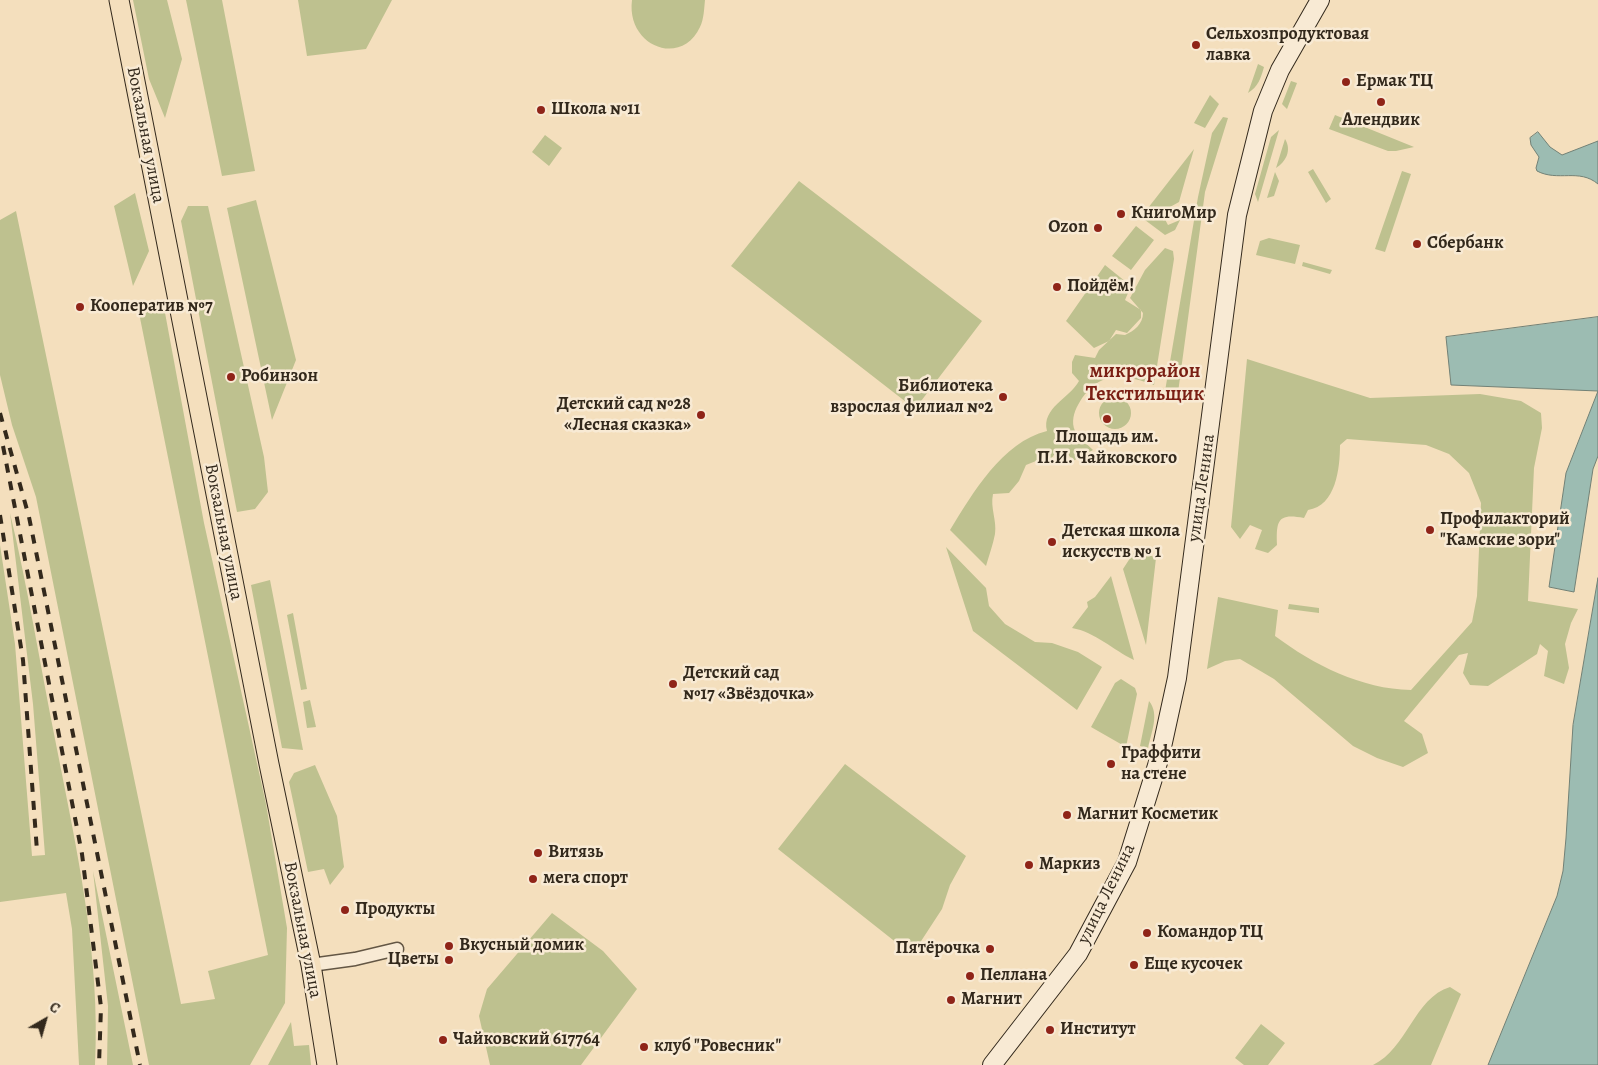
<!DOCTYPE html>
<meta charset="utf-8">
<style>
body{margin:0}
#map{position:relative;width:1598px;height:1065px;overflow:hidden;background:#f4dfbd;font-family:Alegreya,serif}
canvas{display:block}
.north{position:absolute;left:20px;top:995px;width:50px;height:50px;-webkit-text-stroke:4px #f8ead4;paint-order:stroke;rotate:38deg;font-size:14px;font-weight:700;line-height:20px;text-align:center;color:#33291c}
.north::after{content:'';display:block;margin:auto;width:18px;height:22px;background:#33291c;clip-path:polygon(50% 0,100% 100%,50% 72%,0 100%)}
</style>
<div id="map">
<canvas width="1598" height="1065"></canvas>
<div class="north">С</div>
</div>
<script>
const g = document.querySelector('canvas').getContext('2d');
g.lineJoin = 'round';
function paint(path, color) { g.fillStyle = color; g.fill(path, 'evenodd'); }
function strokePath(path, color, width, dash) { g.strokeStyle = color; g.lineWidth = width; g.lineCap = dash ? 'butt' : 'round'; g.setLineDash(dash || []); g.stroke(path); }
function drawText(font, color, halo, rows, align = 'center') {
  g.font = font + ' Alegreya,serif'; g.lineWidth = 5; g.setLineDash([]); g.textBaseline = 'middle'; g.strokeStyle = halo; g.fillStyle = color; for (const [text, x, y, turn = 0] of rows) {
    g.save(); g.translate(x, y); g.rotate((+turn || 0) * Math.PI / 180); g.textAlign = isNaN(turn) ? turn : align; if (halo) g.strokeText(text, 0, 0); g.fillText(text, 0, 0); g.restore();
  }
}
const green = new Path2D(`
 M133,0H167L182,59L165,118L149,79Z
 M186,0H222L255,171L222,176Z
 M298,0H392L366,49L307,56Z
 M632,0H705C704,9 704,19 700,27C681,68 626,46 632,0Z
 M1258,64L1264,67C1261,78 1258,87 1248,93Z
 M1291,81L1297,83L1287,109L1282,104Z
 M1210,95L1219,104L1205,128L1194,123Z
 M1335,115L1414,147L1396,151H1388L1329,129Z
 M1223,117L1228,118L1205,192L1177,400L1164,397L1198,197L1212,133Z
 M1279,130L1258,202L1255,194L1271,137Z
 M545,135L562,148L549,166L532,152Z
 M1285,139C1292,150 1286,162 1276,168Z
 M1194,149L1179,202L1161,212L1168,225L1180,220L1175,230L1165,235L1141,217Z
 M1313,169L1331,199L1326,203L1308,172Z
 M1402,171L1411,174L1385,252L1375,249Z
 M1275,172L1279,181L1274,196L1267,198Z
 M799,181L982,321L915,409L731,266Z
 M135,193L149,251L133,286L114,206Z
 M256,200L296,360L272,420L227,208Z
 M188,206H208L264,457L268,492L255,509L237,512L181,221Z
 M16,211L181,1004L215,999L208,971L268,955L138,308L163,302L204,523L266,804L287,928L285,1003L250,1065H149L36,497L12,425L0,375V220Z
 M1136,226L1154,240L1131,270L1112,256Z
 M1269,238L1300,245L1295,264L1256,255L1260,241Z
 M1165,248L1173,251L1174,259L1154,385C1121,373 1097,371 1078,405C1074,412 1071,422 1075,431C1078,437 1088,445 1093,450L1073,461L1065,450L1058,449L1051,459L1046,457L1026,465L1019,481L1009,493L993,494C990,508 997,520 995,534C993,545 989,555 986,566L950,530C973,493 1002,442 1047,431C1041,408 1070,398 1079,381L1072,373V362L1075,355L1095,358L1099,350L1116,334L1125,335C1134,331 1143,324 1143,313L1130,298L1145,270Z
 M1303,262L1332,270L1330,274L1302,266Z
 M1105,265L1131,286L1125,300L1141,310V318L1127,333L1116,330L1109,341L1094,348L1066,321Z
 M1247,359L1370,398L1480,394L1521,401L1541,413L1542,428L1534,468L1528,601L1578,609L1571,623L1565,644L1569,668L1564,684L1544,676L1548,651L1540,644L1537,654L1488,686L1470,685L1463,673L1468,653L1459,655L1404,721L1422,734L1428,753L1403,767L1377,758L1353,746L1274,679L1240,659L1225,661L1207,669L1218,597L1278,610L1275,636C1314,665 1361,689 1411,690L1472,622L1477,596L1481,503L1469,473L1449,454L1426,445L1347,439L1340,445C1340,468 1336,506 1308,510L1304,518C1278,513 1276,520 1277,545L1268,553L1255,549L1262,530L1250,525L1240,539L1231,527Z
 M1099 413a16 16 0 1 1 32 0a16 16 0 1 1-32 0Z
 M10,513C28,588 40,664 55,739C76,846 101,956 95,1065H79L72,929L66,893L0,902V545L15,644L32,856L45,855L33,704Z
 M946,547L986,588L989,606L1005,624L1035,642L1052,643L1078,652L1102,667L1077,710L973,631Z
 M1136,549L1156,558L1146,645L1123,569Z
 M1111,576L1134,660C1113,650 1095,632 1072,628L1088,607L1087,602L1095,597Z
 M270,580L303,750L282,748L251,585Z
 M1289,604L1319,608V613L1288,609Z
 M293,613L307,689L301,690L287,615Z
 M1121,679L1135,688L1137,694L1126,747L1091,727L1115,683Z
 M310,700L316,727L307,728L303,702Z
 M1149,701C1160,714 1151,733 1148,748L1140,746Z
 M845,764L966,856L950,885L942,909L912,955L778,849Z
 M315,765L337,816L344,867L330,885L324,869L308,872L289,782L294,773Z
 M93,871L133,1065H107L108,1006Z
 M552,913L603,951L637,989L581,1065H490L479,1016L487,989Z
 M1450,987L1461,994L1431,1065H1373C1407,1049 1414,998 1450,987Z
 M291,1022L294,1046L309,1045L311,1065H268Z
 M1261,1024L1285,1043L1268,1065H1244L1235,1058Z`);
const water = new Path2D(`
 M1538,132L1550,147L1562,155L1598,141V184C1579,168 1558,182 1537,171L1536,168L1539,157L1531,145L1530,138Z
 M1598,317V456L1593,469L1574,592L1549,587L1566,473L1598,391L1451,385L1446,337Z
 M1598,578V1065H1488L1557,896L1563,871L1566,838L1573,725Z`);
const street = new Path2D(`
 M311,965L355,959L397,949`);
const secondary = new Path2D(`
 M992,1065L1078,954L1127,862L1160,756L1177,678L1237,215L1263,111L1280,70L1320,0`);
const primary = new Path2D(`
 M119,0L269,764L311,965L327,1065`);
const rail = new Path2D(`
 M0,413L29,517L140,1065
 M3,446L82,854L101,1007L99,1065
 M0,515L23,660L37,851`);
const markers = [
 [1196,45,5,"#8f2418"],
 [1346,82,5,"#8f2418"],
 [1381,102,5,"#8f2418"],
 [541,110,5,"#8f2418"],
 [1121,214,5,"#8f2418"],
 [1098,228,5,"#8f2418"],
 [1417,244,5,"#8f2418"],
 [1057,287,5,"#8f2418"],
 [80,307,5,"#8f2418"],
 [231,377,5,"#8f2418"],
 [1003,397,5,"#8f2418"],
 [701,415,5,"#8f2418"],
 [1107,419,5,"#8f2418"],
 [1430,530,5,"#8f2418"],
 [1052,542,5,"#8f2418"],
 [673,684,5,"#8f2418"],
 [1111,764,5,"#8f2418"],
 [1067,815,5,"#8f2418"],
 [538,853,5,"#8f2418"],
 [1029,865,5,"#8f2418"],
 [533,879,5,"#8f2418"],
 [345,910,5,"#8f2418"],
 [1147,933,5,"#8f2418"],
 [449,946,5,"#8f2418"],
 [990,949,5,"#8f2418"],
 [449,960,5,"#8f2418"],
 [1134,965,5,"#8f2418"],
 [970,976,5,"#8f2418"],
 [951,1000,5,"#8f2418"],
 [1050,1030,5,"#8f2418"],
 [443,1040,5,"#8f2418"],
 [644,1047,5,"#8f2418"]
];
const poiNames = [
 ["Сельхозпродуктовая",1206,35],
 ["лавка",1206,56],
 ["Ермак ТЦ",1356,82],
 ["Школа №11",551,110],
 ["Алендвик",1381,121,"center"],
 ["КнигоМир",1131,214],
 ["Ozon",1088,228,"right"],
 ["Сбербанк",1427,244],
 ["Пойдём!",1067,287],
 ["Кооператив №7",90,307],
 ["Робинзон",241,377],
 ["Библиотека",993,387,"right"],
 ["взрослая филиал №2",993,408,"right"],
 ["Детский сад №28",691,405,"right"],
 ["«Лесная сказка»",691,426,"right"],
 ["Площадь им.",1107,438,"center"],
 ["П.И. Чайковского",1107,459,"center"],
 ["Профилакторий",1440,520],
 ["\"Камские зори\"",1440,541],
 ["Детская школа",1062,532],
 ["искусств № 1",1062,553],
 ["Детский сад",683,674],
 ["№17 «Звёздочка»",683,695],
 ["Граффити",1121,754],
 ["на стене",1121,775],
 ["Магнит Косметик",1077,815],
 ["Витязь",548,853],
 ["Маркиз",1039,865],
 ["мега спорт",543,879],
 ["Продукты",355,910],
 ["Командор ТЦ",1157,933],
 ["Вкусный домик",459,946],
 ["Пятёрочка",980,949,"right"],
 ["Цветы",439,960,"right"],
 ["Еще кусочек",1144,965],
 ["Пеллана",980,976],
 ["Магнит",961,1000],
 ["Институт",1060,1030],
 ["Чайковский 617764",453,1040],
 ["клуб \"Ровесник\"",654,1047]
];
const streetNames = [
 ["Вокзальная улица",145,135,79],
 ["улица Ленина",1202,488,-82],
 ["Вокзальная улица",223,532,79],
 ["улица Ленина",1107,894,-64],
 ["Вокзальная улица",302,930,79]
];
const quarterNames = [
 ["микрорайон",1145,372],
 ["Текстильщик",1145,395]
];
paint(green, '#bec18f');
paint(water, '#9cbcb2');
strokePath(water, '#728176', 1);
strokePath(street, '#635644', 15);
strokePath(secondary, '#33291c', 20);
strokePath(primary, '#33291c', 21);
strokePath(street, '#f8ead4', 12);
strokePath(secondary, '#f8ead4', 18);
strokePath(primary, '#f4dfbd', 19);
strokePath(rail, '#33291c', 4, [9, 9]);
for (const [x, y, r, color] of markers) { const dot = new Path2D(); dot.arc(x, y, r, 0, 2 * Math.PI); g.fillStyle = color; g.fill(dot); strokePath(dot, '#f8ead4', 2); }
drawText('bold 18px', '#33291c', '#f8ead4', poiNames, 'left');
drawText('18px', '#33291c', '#f8ead4', streetNames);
drawText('bold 20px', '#7a1f14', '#f8ead4', quarterNames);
</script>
